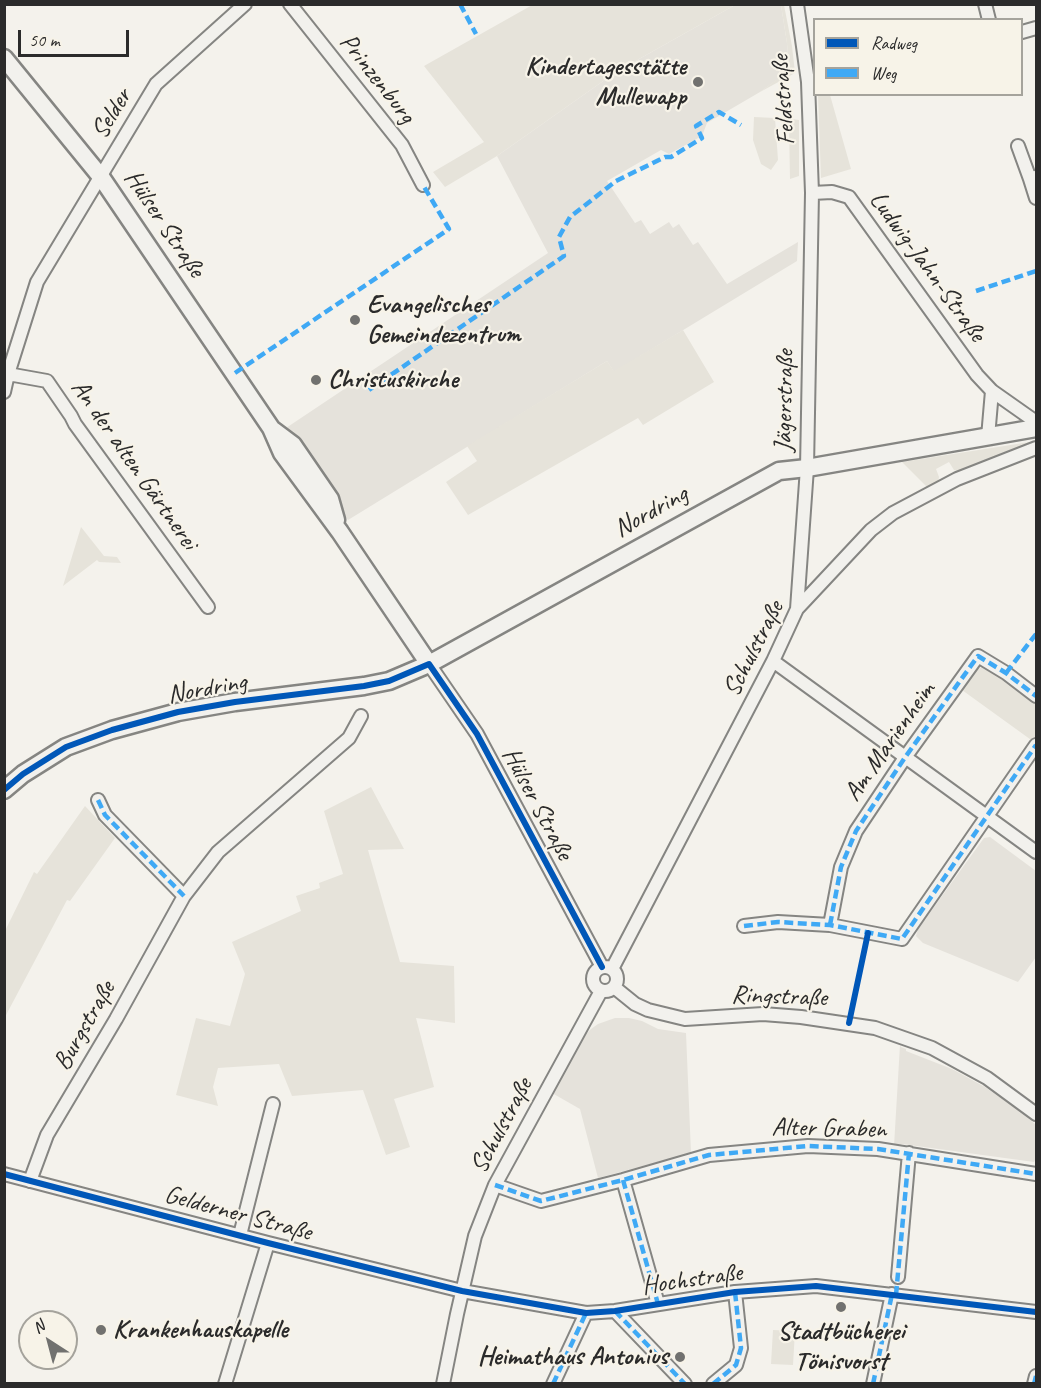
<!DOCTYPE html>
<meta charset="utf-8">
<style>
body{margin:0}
#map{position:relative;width:1041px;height:1388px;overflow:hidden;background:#f4f2ec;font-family:Caveat,sans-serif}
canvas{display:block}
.frame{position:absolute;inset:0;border:6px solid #2b2b2b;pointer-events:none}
.legend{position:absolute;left:813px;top:18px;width:210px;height:78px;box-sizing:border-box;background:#f7f3e8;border:2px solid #a5a39c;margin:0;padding:8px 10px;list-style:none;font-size:18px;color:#2b2b2b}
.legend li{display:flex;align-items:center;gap:12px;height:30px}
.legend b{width:30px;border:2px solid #a5a39c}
.north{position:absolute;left:18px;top:1310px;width:60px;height:60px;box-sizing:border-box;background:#f7f3e8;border:2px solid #a5a39c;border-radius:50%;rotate:324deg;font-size:16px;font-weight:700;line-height:24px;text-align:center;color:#2b2b2b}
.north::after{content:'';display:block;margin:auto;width:21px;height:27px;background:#71716f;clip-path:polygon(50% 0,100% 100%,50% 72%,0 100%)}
.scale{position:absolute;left:18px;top:30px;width:111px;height:27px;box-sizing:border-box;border:3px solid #2b2b2b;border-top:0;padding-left:8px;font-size:18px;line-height:21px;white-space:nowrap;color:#2b2b2b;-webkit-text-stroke:4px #f7f3e8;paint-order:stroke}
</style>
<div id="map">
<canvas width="1041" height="1388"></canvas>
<div class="frame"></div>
<ul class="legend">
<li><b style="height:8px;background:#0057b8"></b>Radweg</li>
<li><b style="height:8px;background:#3fa9f5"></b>Weg</li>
</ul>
<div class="north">N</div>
<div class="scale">50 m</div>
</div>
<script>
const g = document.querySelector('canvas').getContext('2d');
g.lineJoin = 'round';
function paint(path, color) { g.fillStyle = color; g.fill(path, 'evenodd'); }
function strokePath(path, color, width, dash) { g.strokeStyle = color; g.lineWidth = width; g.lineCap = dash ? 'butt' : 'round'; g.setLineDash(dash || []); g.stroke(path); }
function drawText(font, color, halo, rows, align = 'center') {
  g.font = font + ' Caveat,sans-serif'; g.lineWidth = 4.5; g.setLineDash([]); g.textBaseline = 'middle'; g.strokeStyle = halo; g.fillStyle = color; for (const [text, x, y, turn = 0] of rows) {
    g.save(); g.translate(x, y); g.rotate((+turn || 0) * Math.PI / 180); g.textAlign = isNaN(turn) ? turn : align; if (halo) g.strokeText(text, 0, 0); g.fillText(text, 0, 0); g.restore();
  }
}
const built = new Path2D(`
 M735,5H781L787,43L789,71L760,92L707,123L702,136L669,154L661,150L607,181L635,223L641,220L650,234L669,222L673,228L679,224L693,245L698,242L727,284L798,242L797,261L614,372L607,361L348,520L286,428L548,253L497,156L616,72Z
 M990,837L1036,871V957L1018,982L923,943L916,936L918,929L984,838Z
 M615,1018H629L642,1021L658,1029L686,1033L691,1153L598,1178L580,1109L552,1093L581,1039L591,1029L598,1024Z
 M900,1045L901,1047L906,1049V1051L952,1069L985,1087L1020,1111L1036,1125V1159L1034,1162L902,1144L894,1146Z`);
const green = new Path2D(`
 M534,4L735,5L616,72L497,156L445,187L433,172L484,142L424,66Z
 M781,5H784L792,46L795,73L760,92L789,70L787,43Z
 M818,95H830L851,169L821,178Z
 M754,117L775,118L778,160L771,170L761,164L753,140Z
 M792,119L799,120V176L790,179L789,125Z
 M683,330L714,382L643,425L638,418L468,515L446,482L477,461L467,446L607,361L614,371Z
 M1036,441V443L962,472L954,470L949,462L936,469L939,477L938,483L928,488L902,462Z
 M81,527L104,556L117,557L121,563L99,562L97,560L63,586Z
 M982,667L989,670L1036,703V738L1034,742L962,690L976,670Z
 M371,787L404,849L368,850L400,962L454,966L455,1023L416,1018L434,1087L394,1099L410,1147L386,1155L363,1090L292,1096L279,1064L218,1068L213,1087L218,1106L176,1095L196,1018L230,1026L245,974L232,942L301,911L296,896L320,888L319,883L343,874L324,811Z
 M85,806L115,838L70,901L67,900L5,1017V931L34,872L37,874Z
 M773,1330L795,1331L793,1365L771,1364Z`);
const street = new Path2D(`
 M290,4L402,145L423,185
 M797,4L808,82L812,193L807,468L797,609
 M985,4L989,20
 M1022,32L1036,28
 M1018,146L1030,179
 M1035,177L1030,179L1036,198
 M812,193L832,192L849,197L977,375L992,391L1036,422
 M8,374L47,381L71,416L75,424L208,607
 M4,392L8,374L37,282L156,84L245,4
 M988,437L992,391
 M773,661L1036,852
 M429,664L477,734L602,967
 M98,800L105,815L184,896
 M830,925L841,867L856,831L906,756L978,656L1006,673L1036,696
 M744,926L778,922L830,925L902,939L1036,745
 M593 979a12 12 0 1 1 24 0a12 12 0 1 1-24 0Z
 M612,969L773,661L797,609L871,530L893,513L957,479L1036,448
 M614,987L635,1004L648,1010L685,1019L763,1014L801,1017L875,1028L932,1048L987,1078L1036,1114
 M4,1174L268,1243L462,1291L586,1313L615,1311L735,1292L816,1286L1036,1312
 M623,1180L658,1304
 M30,1181L47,1135L116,1019L184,896L218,852L349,738L361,716
 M495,1185L541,1201L623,1180L709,1155L808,1146L878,1149L1036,1174
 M240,1235L273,1104
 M898,1277L909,1153
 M615,1311L685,1384
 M225,1384L268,1243
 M443,1384L457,1314L475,1236L495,1185L601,991
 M553,1384L586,1313
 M713,1384L736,1365L741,1348L735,1292
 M873,1384L892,1294
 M1034,1384L1036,1376`);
const secondary = new Path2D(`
 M4,58L101,177L271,428L282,453L340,532L429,664
 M273,430L293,445L330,499L336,520
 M4,790L23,774L66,747L112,730L178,712L235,702L364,686L389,681L429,664L779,471L807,468L1036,428`);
const quiet = new Path2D(`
 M460,4L476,34
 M976,291L1036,271
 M235,373L449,229L423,185
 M369,390L564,256L559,237L570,217L616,181L665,157H671L702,138L696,126L719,112L741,125
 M1006,673L1036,634
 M98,800L105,815L184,896
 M830,925L841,867L856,831L906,756L978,656L1006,673L1036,696
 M744,926L778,922L830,925L902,939L1036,745
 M623,1180L658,1304
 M495,1185L541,1201L623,1180L709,1155L808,1146L878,1149L1036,1174
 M896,1295L909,1153
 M615,1311L685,1384
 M553,1384L586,1313
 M713,1384L736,1365L741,1348L735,1292
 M873,1384L892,1294
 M1034,1384L1036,1376`);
const cycleway = new Path2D(`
 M4,790L23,774L66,747L112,730L178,712L235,702L364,686L389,681L429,664L477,734L602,967
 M849,1023L868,933
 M4,1174L268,1243L462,1291L586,1313L615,1311L735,1292L816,1286L1036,1312`);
const markers = [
 [698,82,6,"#71716f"],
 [355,320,6,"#71716f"],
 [316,380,6,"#71716f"],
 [841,1307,6,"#71716f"],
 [101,1330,6,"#71716f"],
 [680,1357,6,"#71716f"]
];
const poiNames = [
 ["Kindertagesstätte",686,67,"right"],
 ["Mullewapp",686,97,"right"],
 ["Evangelisches",367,305],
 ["Gemeindezentrum",367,335],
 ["Christuskirche",328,380],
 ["Krankenhauskapelle",113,1330],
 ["Stadtbücherei",841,1332,"center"],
 ["Tönisvorst",841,1362,"center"],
 ["Heimathaus Antonius",668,1357,"right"]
];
const streetNames = [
 ["Prinzenburg",377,79,52],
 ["Feldstraße",784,100,-94],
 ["Selder",112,114,-59],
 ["Hülser Straße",164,224,56],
 ["Ludwig-Jahn-Straße",927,267,54],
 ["Jägerstraße",785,401,-89],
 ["An der alten Gärtnerei",134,465,55],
 ["Nordring",651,512,-29],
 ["Schulstraße",754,649,-63],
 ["Nordring",207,689,-10],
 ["Am Marienheim",890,742,-55],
 ["Hülser Straße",537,804,62],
 ["Ringstraße",779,997,2],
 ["Burgstraße",85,1026,-60],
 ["Schulstraße",502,1126,-62],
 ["Alter Graben",829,1129,1],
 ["Gelderner Straße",238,1214,15],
 ["Hochstraße",692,1280,-8]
];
paint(built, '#e5e2db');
paint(green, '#e6e3da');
strokePath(street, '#858582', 16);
strokePath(secondary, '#858582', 21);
strokePath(street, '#f2f1ed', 12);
strokePath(secondary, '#f2f1ed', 16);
strokePath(quiet, '#3fa9f5', 4.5, [9, 4.5]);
strokePath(cycleway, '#0057b8', 6);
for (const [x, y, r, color] of markers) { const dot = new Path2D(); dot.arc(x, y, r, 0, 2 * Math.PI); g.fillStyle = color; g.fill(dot); strokePath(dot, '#f7f3e8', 2); }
drawText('bold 26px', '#2b2b2b', '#f7f3e8', poiNames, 'left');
drawText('26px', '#2b2b2b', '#f7f3e8', streetNames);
</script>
